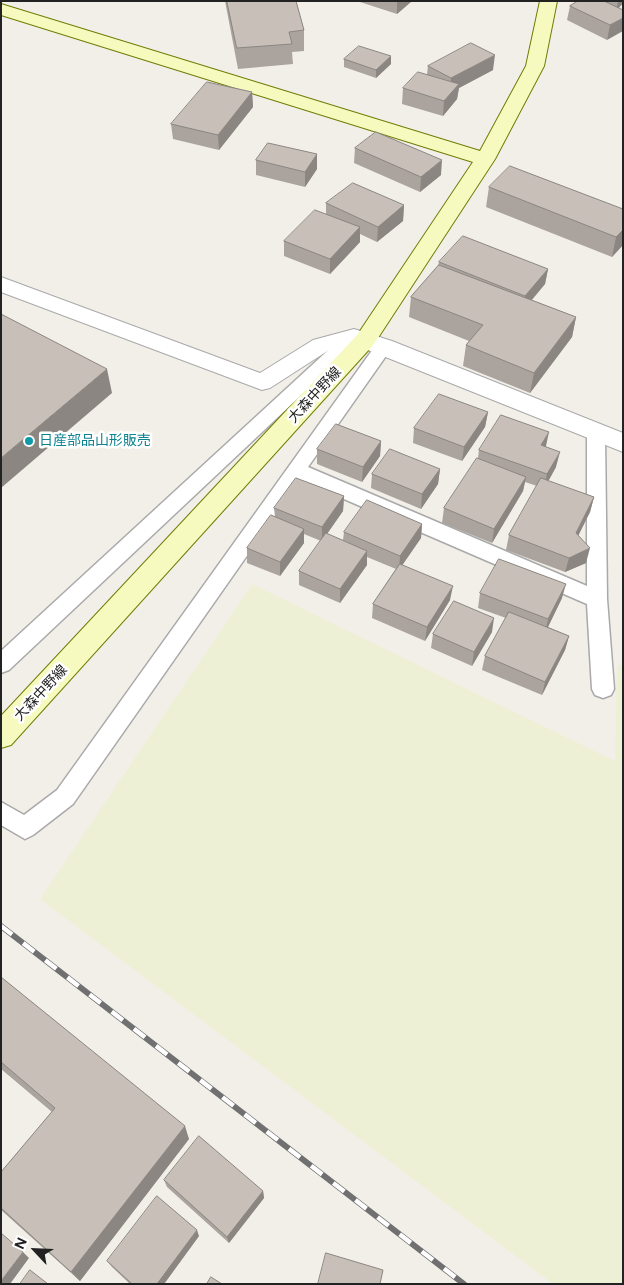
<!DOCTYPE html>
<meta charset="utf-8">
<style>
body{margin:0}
#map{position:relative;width:624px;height:1285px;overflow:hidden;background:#f2efe9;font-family:Figtree,sans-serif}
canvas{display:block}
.frame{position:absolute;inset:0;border:2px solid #222;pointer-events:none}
.north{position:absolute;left:10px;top:1225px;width:50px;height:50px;-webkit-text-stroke:4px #fff;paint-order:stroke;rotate:295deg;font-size:14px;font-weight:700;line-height:20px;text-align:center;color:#222}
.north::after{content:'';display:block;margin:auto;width:18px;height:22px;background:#222;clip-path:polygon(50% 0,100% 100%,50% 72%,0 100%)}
</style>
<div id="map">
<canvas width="624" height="1285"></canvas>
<div class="frame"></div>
<div class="north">N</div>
</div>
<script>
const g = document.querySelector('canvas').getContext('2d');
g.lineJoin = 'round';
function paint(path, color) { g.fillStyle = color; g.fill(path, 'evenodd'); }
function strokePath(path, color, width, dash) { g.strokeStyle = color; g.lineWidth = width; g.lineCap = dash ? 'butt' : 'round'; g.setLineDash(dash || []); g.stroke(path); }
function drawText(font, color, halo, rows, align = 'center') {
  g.font = font + ' Figtree,"Noto Sans JP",sans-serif'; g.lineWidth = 5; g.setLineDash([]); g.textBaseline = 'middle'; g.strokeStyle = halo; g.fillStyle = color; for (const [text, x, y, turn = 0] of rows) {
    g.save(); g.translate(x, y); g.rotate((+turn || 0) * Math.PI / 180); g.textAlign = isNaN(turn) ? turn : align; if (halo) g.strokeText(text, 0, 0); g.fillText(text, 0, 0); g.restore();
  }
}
const farmland = new Path2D(`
 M252,584L615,761L617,665H623V1284H553L40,899Z`);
const lane = new Path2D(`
 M354,330L360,332L363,336L360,340L9,670L1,673V651L348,332Z
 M384,340L390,342L393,346L308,467L587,586V434L589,429L596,427L603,429L605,434L607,599L614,689L611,695L603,698L595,695L592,689L587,604L300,480L73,804L33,835L25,839L1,825V802L24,815L57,790L378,342Z`);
const street = new Path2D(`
 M1,277L260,373L313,340L354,329L392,341L623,433V452L353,344L329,350L270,388L262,390L1,292Z`);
const secondary = new Path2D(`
 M540,1H557L544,66L495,159L374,344L11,745L1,748V716L358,334L473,162L1,15V4L480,151L526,66Z`);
const rail = new Path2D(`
 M1,926L464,1284`);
const wall = new Path2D(`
 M225,1H296L304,30V51L292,52L293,64L238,69Z
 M357,1H412L397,14Z
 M578,1H623V3L619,8L607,40L567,20L570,6Z
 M391,56V64L376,78L344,67V59Z
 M428,66L493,70L459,88L457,99L443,116L402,104L403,88L427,74Z
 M252,92L253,107L219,150L173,139L171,124Z
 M355,148L441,175L420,192L354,163Z
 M317,154V169L305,187L256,175V160Z
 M489,187L623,209V245L612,257L486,207Z
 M326,203L404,205L403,221L377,242L360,234V242L330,274L284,256V241L326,214Z
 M439,262L548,269L545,284L532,300L576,317L572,337L530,393L463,366L466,345L469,341L409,317L411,297L438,266Z
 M488,412L485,427L462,461L413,443L414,428Z
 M381,441L380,456L362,482L317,464V449Z
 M546,447L556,467L548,481L594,497L590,512L578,536L586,563L565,572L506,550L509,535L537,486L525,482L523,491L492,543L442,523L444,508L478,458L479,450Z
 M440,469L438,484L421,509L371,488L372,474Z
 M344,496L343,511L327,534L343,540L344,532L422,524L421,538L402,565L450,600L425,641L372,618L373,604L396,569L367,557V565L340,603L299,585V571L321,541L304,534V543L280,576L247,563V548L275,517L274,508Z
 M480,593L562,598L548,627L569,636L565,650L542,695L482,670L485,656L506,618L478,608Z
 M492,632L472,666L431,648L433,634Z
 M1,977L189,1139L80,1281L1,1210V1172L52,1112L1,1069Z
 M164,1180L263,1191L264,1198L229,1243L167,1187Z
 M199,1236L164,1284H130L112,1267L107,1261Z`);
const shadedWall = new Path2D(`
 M397,1H412L397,14Z
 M618,1H623V3L616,11Z
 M623,18V31L607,40L610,25Z
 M495,55L493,70L459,88L457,99L443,116L444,101L450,93L451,78Z
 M391,56V64L376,78V70Z
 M252,92L253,107L219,150L218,135Z
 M317,154V169L305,187V172Z
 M442,160L441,175L420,192L421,177Z
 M404,205L403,221L377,242L378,227Z
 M360,227V242L330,274V259Z
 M623,230V245L612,257L616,237Z
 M548,269L545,284L522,311L525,296Z
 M576,317L572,337L530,393L534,373Z
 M107,369L112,393L1,488V458Z
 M488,412L485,427L462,461L464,447Z
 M549,432L546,446L538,460L541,445Z
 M381,441L380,456L362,482L363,467Z
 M560,452L556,467L544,489L547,474Z
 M440,469L438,484L421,509L422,494Z
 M526,477L523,491L492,543L494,529Z
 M344,496L343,511L322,541V527Z
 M594,497L590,512L572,548L576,533Z
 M422,524L421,538L399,570L400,556Z
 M304,529V543L280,576V562Z
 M590,548L586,563L565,572L569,558Z
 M367,551V565L340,603V589Z
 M566,584L562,598L545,633L548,619Z
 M453,586L450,600L425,641L427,627Z
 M494,618L492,632L472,666L474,652Z
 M569,636L565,650L542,695L545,682Z
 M185,1126L189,1139L80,1281L71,1272Z
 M263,1191L264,1198L229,1243L227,1237Z
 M197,1230L199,1236L164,1284H157Z
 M23,1252L29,1258L10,1284H1V1281Z`);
const building = new Path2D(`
 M227,1H296L304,30L289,32L292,44L237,48Z
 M578,1H604L623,10V18L610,25L570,6Z
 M471,43L495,55L451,78L428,66Z
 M359,46L391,56L376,70L344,59Z
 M418,72L459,84L444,101L403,88Z
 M207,82L252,92L218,135L171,124Z
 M376,132L442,160L421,177L355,148Z
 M268,143L317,154L305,172L256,160Z
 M510,166L623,209V230L616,237L489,187Z
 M353,183L404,205L378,227L326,203Z
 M315,210L360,227L330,259L284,241Z
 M463,236L548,269L525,296L439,262Z
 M439,265L576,317L534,373L466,345L483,325L411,297Z
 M1,314L107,369L1,458Z
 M439,394L488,412L464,447L414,428Z
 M501,415L549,432L541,445L560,452L547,474L479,450Z
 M336,424L381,441L363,467L317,449Z
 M390,449L440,469L422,494L372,474Z
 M477,458L526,477L494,529L444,508Z
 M296,478L344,496L322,527L274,508Z
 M541,478L594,497L576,533L590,548L569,558L509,535Z
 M367,500L422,524L400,556L344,532Z
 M271,515L304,529L280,562L247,548Z
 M326,533L367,551L340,589L299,571Z
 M499,559L566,584L548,619L480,593Z
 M400,564L453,586L427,627L373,604Z
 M454,601L494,618L474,652L433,634Z
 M509,612L569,636L545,682L485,656Z
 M1,977L185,1126L71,1272L1,1208V1172L55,1108L1,1062Z
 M199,1136L263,1191L227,1237L164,1180Z
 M157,1196L197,1230L157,1284H132L107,1261Z
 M1,1233L23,1252L1,1281Z
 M326,1253L383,1270L380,1284H318Z
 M30,1270L48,1284H20Z
 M211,1277L222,1284H207Z`);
const markers = [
 [29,441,5,"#0f9aa8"]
];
const streetNames = [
 ["大森中野線",315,395,-47],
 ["大森中野線",41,693,-47]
];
const cultureNames = [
 ["日産部品山形販売",39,441]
];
paint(farmland, '#eef0d5');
strokePath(lane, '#a9a9a9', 3);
strokePath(street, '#a9a9a9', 2);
strokePath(secondary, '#707d05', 2);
paint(lane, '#fff');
paint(street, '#fff');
paint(secondary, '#f7fabf');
strokePath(rail, '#707070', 6);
strokePath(rail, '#fff', 4.5, [14]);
paint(wall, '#aba49e');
paint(shadedWall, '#8b8681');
paint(building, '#c7bfb8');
strokePath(building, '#8b8681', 1);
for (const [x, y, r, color] of markers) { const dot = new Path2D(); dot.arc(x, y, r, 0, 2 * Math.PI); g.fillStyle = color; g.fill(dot); strokePath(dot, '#fff', 2); }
drawText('14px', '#222', '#fff', streetNames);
drawText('14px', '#0d838f', '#fff', cultureNames, 'left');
</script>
